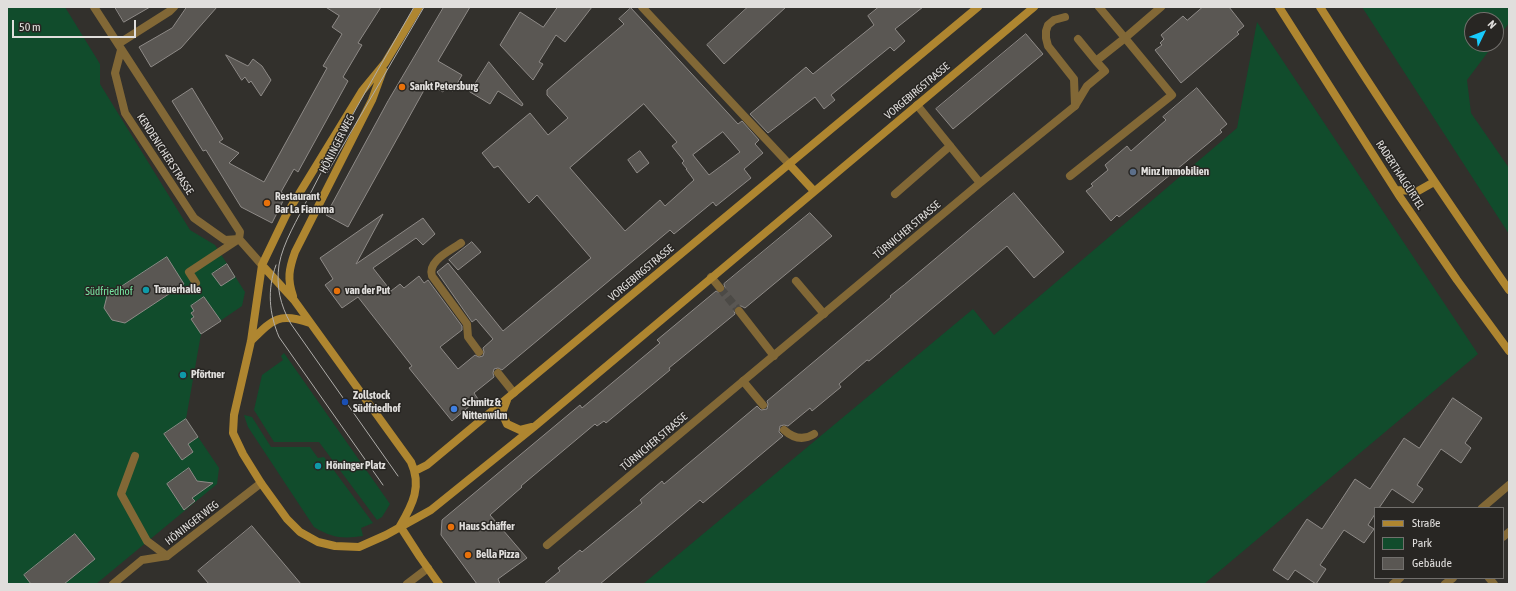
<!DOCTYPE html>
<meta charset="utf-8">
<style>
body{margin:0}
#map{position:relative;width:1516px;height:591px;overflow:hidden;background:#32302c;font-family:"Asap Condensed",sans-serif}
canvas{display:block}
.frame{position:absolute;inset:0;border:8px solid #e0dedc;pointer-events:none}
.legend{position:absolute;left:1374px;top:507px;width:130px;height:72px;box-sizing:border-box;background:#282623;border:1px solid #72706d;margin:0;padding:5px 7px;list-style:none;font-size:12px;color:#e0dedc}
.legend li{display:flex;align-items:center;gap:8px;height:20px}
.legend b{width:20px;border:1px solid #72706d}
.north{position:absolute;left:1464px;top:12px;width:40px;height:40px;box-sizing:border-box;background:#282623;border:1px solid #72706d;border-radius:50%;rotate:47deg;font-size:11px;font-weight:700;line-height:16px;text-align:center;color:#e0dedc}
.north::after{content:'';display:block;margin:auto;width:14px;height:18px;background:#18cafc;clip-path:polygon(50% 0,100% 100%,50% 72%,0 100%)}
.scale{position:absolute;left:12px;top:20px;width:124px;height:18px;box-sizing:border-box;border:2px solid #e0dedc;border-top:0;padding-left:5px;font-size:12px;line-height:14px;white-space:nowrap;color:#e0dedc;-webkit-text-stroke:3px #282623;paint-order:stroke}
</style>
<div id="map">
<canvas width="1516" height="591"></canvas>
<div class="frame"></div>
<ul class="legend">
<li><b style="height:5px;background:#af8630"></b>Straße</li>
<li><b style="height:11px;background:#114c2c"></b>Park</li>
<li><b style="height:11px;background:#5a5753"></b>Gebäude</li>
</ul>
<div class="north">N</div>
<div class="scale">50 m</div>
</div>
<script>
const g = document.querySelector('canvas').getContext('2d');
g.lineJoin = 'round';
function paint(path, color) { g.fillStyle = color; g.fill(path, 'evenodd'); }
function strokePath(path, color, width, dash) { g.strokeStyle = color; g.lineWidth = width; g.lineCap = dash ? 'butt' : 'round'; g.setLineDash(dash || []); g.stroke(path); }
function drawText(font, color, halo, rows, align = 'center') {
  g.font = font + ' "Asap Condensed",sans-serif'; g.lineWidth = 3; g.setLineDash([]); g.textBaseline = 'middle'; g.strokeStyle = halo; g.fillStyle = color; for (const [text, x, y, turn = 0] of rows) {
    g.save(); g.translate(x, y); g.rotate((+turn || 0) * Math.PI / 180); g.textAlign = isNaN(turn) ? turn : align; if (halo) g.strokeText(text, 0, 0); g.fillText(text, 0, 0); g.restore();
  }
}
const green = new Path2D(`
 M7,7H65L100,64V84L190,230L215,245L245,292L242,306L201,334L186,419L219,468L217,484L96,584H7Z
 M1362,7H1509V23L1496,41V20H1472V44H1494L1467,80L1471,113L1509,168V234Z
 M1257,22L1478,354L1204,584H643L973,309L994,335L1237,128Z
 M284,353L390,504L382,517L377,520L319,442H274L254,410L262,375L283,360L281,356Z
 M244,415L252,417L271,447H310L318,458L324,457L373,523L361,528L363,536C343,539 332,538 314,527L248,427Z`);
const building = new Path2D(`
 M115,7H150L124,22Z
 M187,7H217L181,48L151,67L139,47L172,28Z
 M326,7H381L358,43L362,45L343,77L348,81L298,172L294,169L281,192L286,195L272,223L241,207L206,150L203,151L172,101L192,88L223,139L219,142L239,153L229,163L264,182L327,68L323,66L342,34L332,27L339,16Z
 M444,7H470L438,61L462,75L453,91L446,87L443,92L428,83L348,227L326,215L388,101Z
 M558,7H592L565,42L556,35L539,62L543,64L533,80L500,45L520,12L543,27Z
 M748,7H786L724,64L707,45Z
 M879,7H923L895,29L905,41L894,51L890,47L831,95L835,100L824,109L815,97L768,133L750,114L806,67L813,74L874,25L868,16Z
 M1203,7H1229L1244,26L1237,32L1239,34L1181,83L1155,50L1162,45L1160,43L1164,39L1161,35L1183,16L1187,20Z
 M631,8L738,124L742,121L759,140L755,144L763,153L744,169L751,178L716,206L713,202L674,234L670,230L502,370L498,368L494,369L493,373L494,377L474,393L478,399L452,421L409,368L412,366L358,297L342,308L325,285L333,279L320,258L383,214L356,264L423,218L435,234L423,245L416,238L373,268L391,291L400,284L404,288L419,276L424,283L428,280L462,326V330L440,347L458,369L475,355L479,357L483,356L484,352L483,348L493,339L476,319L472,322L437,272L448,263L503,331L591,258L537,195L529,203L498,166L494,168L482,153L530,113L548,135L568,118L547,95V90L624,24L619,19ZM644,104L677,142L672,146L684,161L682,163L687,169H686L694,180L665,206L660,200L625,231L570,168ZM723,132L740,152L709,175L693,155Z
 M1026,34L1043,54L953,129L936,109Z
 M226,55L248,66L253,59L262,66L271,80L261,96L251,81L249,83L245,77L242,80Z
 M489,62L523,104L522,106L498,91L490,104L470,92Z
 M1197,88L1227,124L1220,130L1222,132L1119,217L1117,215L1111,221L1086,191L1093,186L1091,184L1108,170L1105,165L1127,146L1131,151L1166,120L1163,117Z
 M640,151L649,163L637,173L628,160Z
 M1014,193L1064,252L1034,278L1007,246L869,361L867,360L839,384L841,387L812,411L810,408L788,426L784,425L780,426L779,432L783,436L703,503L700,500L600,584H544L560,571L558,568L580,550L582,552L642,503L640,500L662,481L664,484L757,406L761,410L767,409L768,404L767,401L891,297L890,296L904,285Z
 M810,213L832,236L745,308L741,306L735,307L734,311L735,314L669,368L670,370L606,423L604,421L597,426L595,424L521,486L522,487L490,515L527,558L498,579L500,584H477L441,535L442,520L580,405L582,408L660,343L657,340L716,291L720,293L724,292L725,288L724,284Z
 M472,242L481,252L458,270L449,260Z
 M167,257L184,284L125,323L112,320L104,308L107,296Z
 M227,264L235,277L221,286L212,274Z
 M204,297L221,321L201,334L191,319L194,317L191,313L194,311L191,306Z
 M1453,398L1482,418L1465,443L1471,448L1461,463L1441,449L1417,485L1423,489L1413,503L1392,489L1379,508H1375V514L1368,525L1374,529L1364,543L1344,530L1320,565L1326,569L1316,584L1295,570L1288,580L1273,570L1307,519L1322,529L1355,479L1370,489L1404,438L1419,448Z
 M186,419L198,437L188,444L193,452L182,460L164,434Z
 M189,468L197,481L213,483L192,498L195,501L184,510L167,484Z
 M252,526L301,584H209L198,571Z
 M75,534L95,559L64,584H31L24,575Z`);
const streetTunnel = new Path2D(`
 M720,288L739,311`);
const lane = new Path2D(`
 M642,7L789,164
 M1065,17L1054,20L1048,25L1046,31V38L1048,46L1074,79L1075,105
 M1078,39L1096,61
 M1075,106L1087,86L1105,71L1096,61L1125,38L1099,7
 M1070,176L1172,95L1125,38L1161,7
 M895,194L950,146
 M461,243C450,251 427,261 432,276L467,324L468,337L479,352
 M796,281L824,314
 M196,283L189,272L239,239
 M498,373L514,393
 M743,381L763,405
 M784,430C793,438 803,441 814,434
 M135,456L121,494L147,541L167,556
 M1482,508L1509,485
 M1503,537L1509,532
 M1489,578L1494,584
 M407,584L428,568
 M1393,584L1400,578
 M1445,584L1453,578`);
const street = new Path2D(`
 M94,7L240,232L239,239
 M118,44L170,11L174,7
 M121,50L115,73L125,113L194,218L225,240L239,239L262,265
 M917,105L980,183
 M711,277L720,288
 M739,311L774,356
 M547,545L980,183L1075,106
 M113,584L142,560L167,556L261,483`);
const secondary = new Path2D(`
 M419,7L385,63L362,91L286,215L262,265L251,341L234,415L233,433L243,454L261,483L287,519L300,532L318,542L335,546L359,547L386,535L431,510L534,427L1034,7
 M1279,7L1400,197L1457,280L1509,351
 M1320,7C1381,103 1444,197 1509,290
 M789,164L814,191
 M1396,190L1418,191L1434,182
 M262,265L294,300L411,462C422,486 413,504 400,526
 M293,296C287,279 289,269 295,252L372,100L383,70
 M251,341C273,319 279,312 310,323
 M507,400L502,413L507,424L520,430L532,427
 M415,471L427,465L978,7
 M400,526L420,557L439,584`);
const tram = new Path2D(`
 M327,173L424,7
 M276,265C267,290 269,313 279,337L383,485
 M398,476L291,324C280,305 276,286 279,265C283,242 298,219 308,198C341,133 378,70 414,7`);
const markers = [
 [402,87,4,"#e8710a"],
 [1133,172,4,"#5c6f8a"],
 [267,203,4,"#e8710a"],
 [146,290,4,"#0f9aa8"],
 [337,291,4,"#e8710a"],
 [183,375,4,"#0f9aa8"],
 [345,402,4,"#1a4fb4"],
 [454,409,4,"#3f7fe0"],
 [318,466,4,"#0f9aa8"],
 [451,527,4,"#e8710a"],
 [468,555,4,"#e8710a"]
];
const poiNames = [
 ["Sankt Petersburg",410,87],
 ["Minz Immobilien",1141,172],
 ["Restaurant",275,197],
 ["Bar La Fiamma",275,210],
 ["Trauerhalle",154,290],
 ["van der Put",345,291],
 ["Pförtner",191,375],
 ["Zollstock",353,396],
 ["Südfriedhof",353,409],
 ["Schmitz &",462,403],
 ["Nittenwilm",462,416],
 ["Höninger Platz",326,466],
 ["Haus Schäffer",459,527],
 ["Bella Pizza",476,555]
];
const streetNames = [
 ["VORGEBIRGSTRASSE",917,91,-40],
 ["HÖNINGER WEG",337,144,-63],
 ["KENDENICHER STRASSE",165,154,57],
 ["RADERTHALGÜRTEL",1400,175,57],
 ["TÜRNICHER STRASSE",907,230,-40],
 ["VORGEBIRGSTRASSE",641,273,-40],
 ["TÜRNICHER STRASSE",654,442,-40],
 ["HÖNINGER WEG",192,523,-38]
];
const parkNames = [
 ["Südfriedhof",109,292]
];
paint(green, '#114c2c');
paint(building, '#5a5753');
strokePath(building, '#8e8a87', 1);
strokePath(streetTunnel, '#4c4a46', 8, [8, 4]);
strokePath(lane, '#826836', 8);
strokePath(street, '#826836', 8);
strokePath(secondary, '#af8630', 8);
strokePath(tram, '#afadaa', 1);
for (const [x, y, r, color] of markers) { const dot = new Path2D(); dot.arc(x, y, r, 0, 2 * Math.PI); g.fillStyle = color; g.fill(dot); strokePath(dot, '#282623', 1.5); }
drawText('bold 11px', '#e0dedc', '#282623', poiNames, 'left');
drawText('11px', '#e0dedc', '#282623', streetNames);
drawText('11px', '#78e3a1', '#282623', parkNames);
</script>
